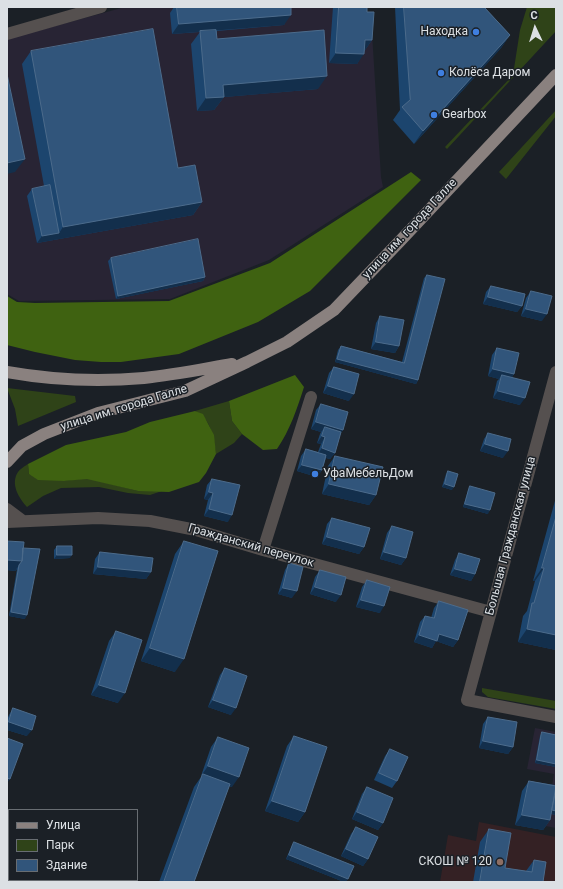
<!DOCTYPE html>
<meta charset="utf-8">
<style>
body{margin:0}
#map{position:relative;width:563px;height:889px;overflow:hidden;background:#1b2026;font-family:Roboto,sans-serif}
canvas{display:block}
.frame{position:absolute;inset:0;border:8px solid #dce0e4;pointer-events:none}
.legend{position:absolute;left:8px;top:809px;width:130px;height:72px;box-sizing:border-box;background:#1b2026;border:1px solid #686d72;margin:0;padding:5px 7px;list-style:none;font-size:12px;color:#dce0e4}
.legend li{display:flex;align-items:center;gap:8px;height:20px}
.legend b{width:20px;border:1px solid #686d72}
.north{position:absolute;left:515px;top:8px;width:40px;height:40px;-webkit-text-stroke:3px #1b2026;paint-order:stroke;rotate:356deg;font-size:11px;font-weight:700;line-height:16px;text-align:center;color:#dce0e4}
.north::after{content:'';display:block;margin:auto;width:14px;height:18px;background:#dce0e4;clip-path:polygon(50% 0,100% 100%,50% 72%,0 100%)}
</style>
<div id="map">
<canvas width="563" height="889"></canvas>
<div class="frame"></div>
<ul class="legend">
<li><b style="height:5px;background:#8a817f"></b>Улица</li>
<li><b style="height:11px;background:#2f4318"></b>Парк</li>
<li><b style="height:11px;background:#31557b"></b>Здание</li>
</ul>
<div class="north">С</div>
</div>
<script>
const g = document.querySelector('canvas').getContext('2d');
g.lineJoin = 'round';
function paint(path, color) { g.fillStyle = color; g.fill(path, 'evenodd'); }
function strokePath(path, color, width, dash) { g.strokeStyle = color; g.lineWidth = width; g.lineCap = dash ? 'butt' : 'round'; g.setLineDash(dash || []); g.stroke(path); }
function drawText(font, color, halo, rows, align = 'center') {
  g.font = font + ' Roboto,sans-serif'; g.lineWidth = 3; g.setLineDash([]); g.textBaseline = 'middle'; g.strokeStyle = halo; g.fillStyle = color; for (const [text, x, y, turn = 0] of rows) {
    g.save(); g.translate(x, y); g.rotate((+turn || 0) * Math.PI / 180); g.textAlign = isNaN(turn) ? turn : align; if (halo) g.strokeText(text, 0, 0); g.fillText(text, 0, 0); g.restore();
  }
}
const industrial = new Path2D(`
 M125,7H366L367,16L371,17L381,177L383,187L269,260L170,299L19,301L7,294V39Z
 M535,728L556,732V828L545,826L554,774L527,769Z`);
const education = new Path2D(`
 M479,822L556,837V882H440L448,835L476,841Z`);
const green = new Path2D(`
 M527,7H556V31L447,149L445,147L513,75L520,30Z
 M556,110V116L506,179L499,172Z
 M7,388L75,396L76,402L18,426L15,409Z
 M229,401L232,421L242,434L234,443L216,454C214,438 211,418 195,411Z
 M28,464L29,474L64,481L87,478L138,491H162L150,495L128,493L99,487L61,488L43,496L27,507C19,498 10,484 18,472C20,469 25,466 28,464Z
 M482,688L556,701V709L488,697L482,692Z`);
const forest = new Path2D(`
 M411,172L421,180L310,291L258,322L179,354L121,362H101L75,360L35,352L7,345V296L17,302L35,303L169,301L270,263Z
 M295,375L304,387C297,409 290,430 277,449L263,450L242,434L232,421L229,401Z
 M195,411L203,414L214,435L216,454L206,473L199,482L169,492L138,491L87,479L64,481L38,480L29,474L28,464L66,445L126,432L150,422Z`);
const minor = new Path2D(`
 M7,34L101,7
 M556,372L467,700L556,717
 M7,509L23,521
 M7,522L98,518L150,521L196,530L263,550L491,612
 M263,550L311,397`);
const primary = new Path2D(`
 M7,372C52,380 98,382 144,378C174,375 203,369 232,364
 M7,462L22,446L44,434L98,413L185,391L247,362L287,342L334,310L401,240L556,75`);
const wall = new Path2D(`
 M174,7H291L284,25L217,31V39L318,89L224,97L214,110L197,111L191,44L200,32L172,34L170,13Z
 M333,7H367V12L372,40L365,50L357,64L329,63Z
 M395,7H484L510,35L501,48L414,144L393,120L400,110Z
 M31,51L178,168L202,202L193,215L37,243L27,196L32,189L44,186L22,64Z
 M111,258L205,277L203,281L116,299L108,261Z
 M427,275L418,380L416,384L335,362L338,350L341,346L402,362L424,278Z
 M491,286L522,306L517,312L483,304L486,292Z
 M531,291L542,321L521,316L526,298Z
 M380,316L399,346L395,353L371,349L376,323Z
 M497,348L514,374L512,377L520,405L493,398L497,381L499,379L488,376L492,355Z
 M334,367L349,401L323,393L329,373Z
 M321,404L343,430L341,432L335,453L330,459L326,458L322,470L317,477L297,471L301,456L306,449L318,452L321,444L317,443L320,434L321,432L311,429L316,410Z
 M488,433L503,458L480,451L484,439Z
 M335,456L376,495L369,505L322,494L328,466Z
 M448,471L452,490L442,487L446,474Z
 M212,479L228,522L204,516L208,500L204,499L207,485Z
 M470,486L488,514L463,507L468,490Z
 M556,497V650L518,642L523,616L527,611L535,581H533Z
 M332,518L364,547L359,554L322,544L327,524Z
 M392,526L406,558L401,565L380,559L387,533Z
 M7,541L23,548L25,619L9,616L17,569L15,571L7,570Z
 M184,541L175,672L141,661L175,554Z
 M57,546L70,558L54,559V550Z
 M100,552L151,572L146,579L93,574L95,559Z
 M459,553L475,574L471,581L450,575L455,560Z
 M289,563L292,598L278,594L285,570Z
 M320,570L336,602L310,594L315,577Z
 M367,580L380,613L356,607L362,587Z
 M439,601L458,640L453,647L436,641L432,648L414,642L420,622L425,616L431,618L434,608Z
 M116,631L118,703L91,695L109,641Z
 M225,668L231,715L208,707L220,675Z
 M13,708L27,736L7,730V720L9,715Z
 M488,717L513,747L508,754L479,748L483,724Z
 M542,732L556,735V767L535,763L540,736Z
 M294,736L305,812L298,822L265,811L287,746Z
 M218,737L232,787L229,786L194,882H159L194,787L201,777V776L211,747Z
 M390,749L397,781L392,788L374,780L385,756Z
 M529,781L555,785L556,784V815L551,814L550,820L543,830L515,825L522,791Z
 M367,787L383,823L378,830L352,819L362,794Z
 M356,827L368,859L363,866L341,856L351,834Z
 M489,829L505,868L526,871L534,860L543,882H473L480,842Z
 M294,842L346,882H344L286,859L292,845Z`);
const shadedWall = new Path2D(`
 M291,15L284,25L172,34L179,24Z
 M510,35L501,48L414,144L423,131Z
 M365,40H372L365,50H358Z
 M336,53L364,54L357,64L329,63Z
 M327,76L318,89L213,98L223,85Z
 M224,97L214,110L197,111L206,98Z
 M25,159L15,172L7,174V163Z
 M202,202L193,215L37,243L42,236L59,233L63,227Z
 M205,277L203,281L116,299L118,296Z
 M488,297L522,306L517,312L483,304Z
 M526,309L547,314L542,321L521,316Z
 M376,342L399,346L395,353L371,349Z
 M337,359L418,380L416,384L335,362Z
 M493,369L514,374L509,381L502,375L499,379L488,376Z
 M328,386L354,394L349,401L323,393Z
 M498,391L525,398L520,405L493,398Z
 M316,422L343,430L338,437L325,427L321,432L311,429Z
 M322,436L325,437L321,444L317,443Z
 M485,444L508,451L503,458L480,451Z
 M322,448L335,453L330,459L317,455Z
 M302,465L322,470L317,477L297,471Z
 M329,484L376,495L369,505L322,494Z
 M445,484L454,487L452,490L442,487Z
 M209,492L213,493L208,500L204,499Z
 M465,504L490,510L488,514L463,507Z
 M209,509L232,515L228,522L204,516Z
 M327,537L364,547L359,554L322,544Z
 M384,552L406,558L401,565L380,559Z
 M57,555H72L70,558L54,559Z
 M7,560L22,561L15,571L7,570Z
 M98,567L151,572L146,579L93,574Z
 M542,568H544L535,581H533Z
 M455,569L475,574L471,581L450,575Z
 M315,587L341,595L336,602L310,594Z
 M283,588L297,591L292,598L278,594Z
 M361,600L384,606L380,613L356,607Z
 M11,612L27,615L25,619L9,616Z
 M527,629L556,635V650L518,642Z
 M439,634L458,640L453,647L436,641L432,648L414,642L419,635Z
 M150,648L184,659L175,672L141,661Z
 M99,685L125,693L118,703L91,695Z
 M213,700L236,708L231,715L208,707Z
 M9,722L32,730L27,736L7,730V724Z
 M483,741L513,747L508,754L479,748Z
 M537,760L556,764V767L535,763Z
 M208,766L239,777L232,787L202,777L203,774L201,777V776Z
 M7,778L10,779L7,783Z
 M272,801L305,812L298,822L265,811Z
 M552,810L556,811V815L549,813Z
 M357,812L383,823L378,830L352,819Z
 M522,815L550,820L543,830L515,825Z
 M346,849L368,859L363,866L341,856Z
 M289,855L348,879L346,882H344L286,859Z`);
const building = new Path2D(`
 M177,7H291V15L179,24Z
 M339,7H367V12H374L372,40H365L364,54L336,53Z
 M404,7H484L510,35L423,131L402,107L410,100Z
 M153,29L178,168L195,165L202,202L63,227L31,51Z
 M216,30L217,39L324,30L327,76L223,85L224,97L206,98L200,31Z
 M7,74L25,159L7,163Z
 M50,185L59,233L42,236L32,189Z
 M198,239L205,277L118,296L111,258Z
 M427,275L445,279L418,380L337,359L341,346L404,363Z
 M491,286L525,294L522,306L488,297Z
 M531,291L552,296L547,314L526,309Z
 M380,316L404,320L399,346L376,342Z
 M497,348L519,353L514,374L493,369Z
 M334,367L359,374L354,394L328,386Z
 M502,375L530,382L525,398L498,391Z
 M321,404L348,412L343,430L316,422Z
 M325,427L341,432L335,453L322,448L325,437L322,436Z
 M488,433L511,439L508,451L485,444Z
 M306,449L326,455L322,470L302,465Z
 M335,456L383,467L376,495L329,484Z
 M448,471L458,474L454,487L445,484Z
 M212,479L240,485L232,515L209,509L213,493L209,492Z
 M470,486L495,493L490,510L465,504Z
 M556,517V635L527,629L532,603H534L544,568H542Z
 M332,518L370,528L364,547L327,537Z
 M392,526L413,532L406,558L384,552Z
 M7,541L24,542L22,561L7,560Z
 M184,541L218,551L184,659L150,648Z
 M57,546H72V555H57Z
 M23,548L40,549L27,615L11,612L19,565L22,561Z
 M100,552L153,558L151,572L98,567Z
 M459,553L480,559L475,574L455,569Z
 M289,563L303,567L297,591L283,588Z
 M320,570L346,577L341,595L315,587Z
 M367,580L390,587L384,606L361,600Z
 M439,601L468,610L458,640L439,634L437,641L419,635L425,616L434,618Z
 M116,631L142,640L125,693L99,685Z
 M225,668L247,676L236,708L213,700Z
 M13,708L36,716L32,730L9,722Z
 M488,717L517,722L513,747L483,741Z
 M542,732L556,735V764L537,760Z
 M294,736L327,747L305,812L272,801Z
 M218,737L249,748L239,777L208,766Z
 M7,738L23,744L10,779L7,778Z
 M390,749L408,757L397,781L379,773Z
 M203,774L230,784L194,882H164Z
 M529,781L556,786L550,820L522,815Z
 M367,787L393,798L383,823L357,812Z
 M556,790V811L552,810Z
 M356,827L378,837L368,859L346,849Z
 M489,829L511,833L505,868L532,872L534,860L546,862L543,882H480Z
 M294,842L354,866L348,879L289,855Z
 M7,879L9,880L16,882H7Z`);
const markers = [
 [476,32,4,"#3f7fe0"],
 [441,73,4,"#3f7fe0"],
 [434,115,4,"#3f7fe0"],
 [315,474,4,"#3f7fe0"],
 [500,862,4,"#8d6e63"]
];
const poiNames = [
 ["Находка",468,32,"right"],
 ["Колёса Даром",449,73],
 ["Gearbox",442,115],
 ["УфаМебельДом",323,474],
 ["СКОШ № 120",492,862,"right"]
];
const streetNames = [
 ["улица им. города Галле",410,229,-47],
 ["улица им. города Галле",124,408,-17],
 ["Большая Гражданская улица",511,536,-75],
 ["Гражданский переулок",251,546,16]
];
paint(industrial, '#282434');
paint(education, '#342124');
paint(green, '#2f4318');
paint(forest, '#3f6211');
strokePath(minor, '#55504f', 12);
strokePath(primary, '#8a817f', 12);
paint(wall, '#1c456e');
paint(shadedWall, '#132f4c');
paint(building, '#31557b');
strokePath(building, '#4c6b8b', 1);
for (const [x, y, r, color] of markers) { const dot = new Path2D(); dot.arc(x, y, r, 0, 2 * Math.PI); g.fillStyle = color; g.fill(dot); strokePath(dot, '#1b2026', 1.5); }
drawText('12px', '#dce0e4', '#1b2026', poiNames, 'left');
drawText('12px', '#dce0e4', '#1b2026', streetNames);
</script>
